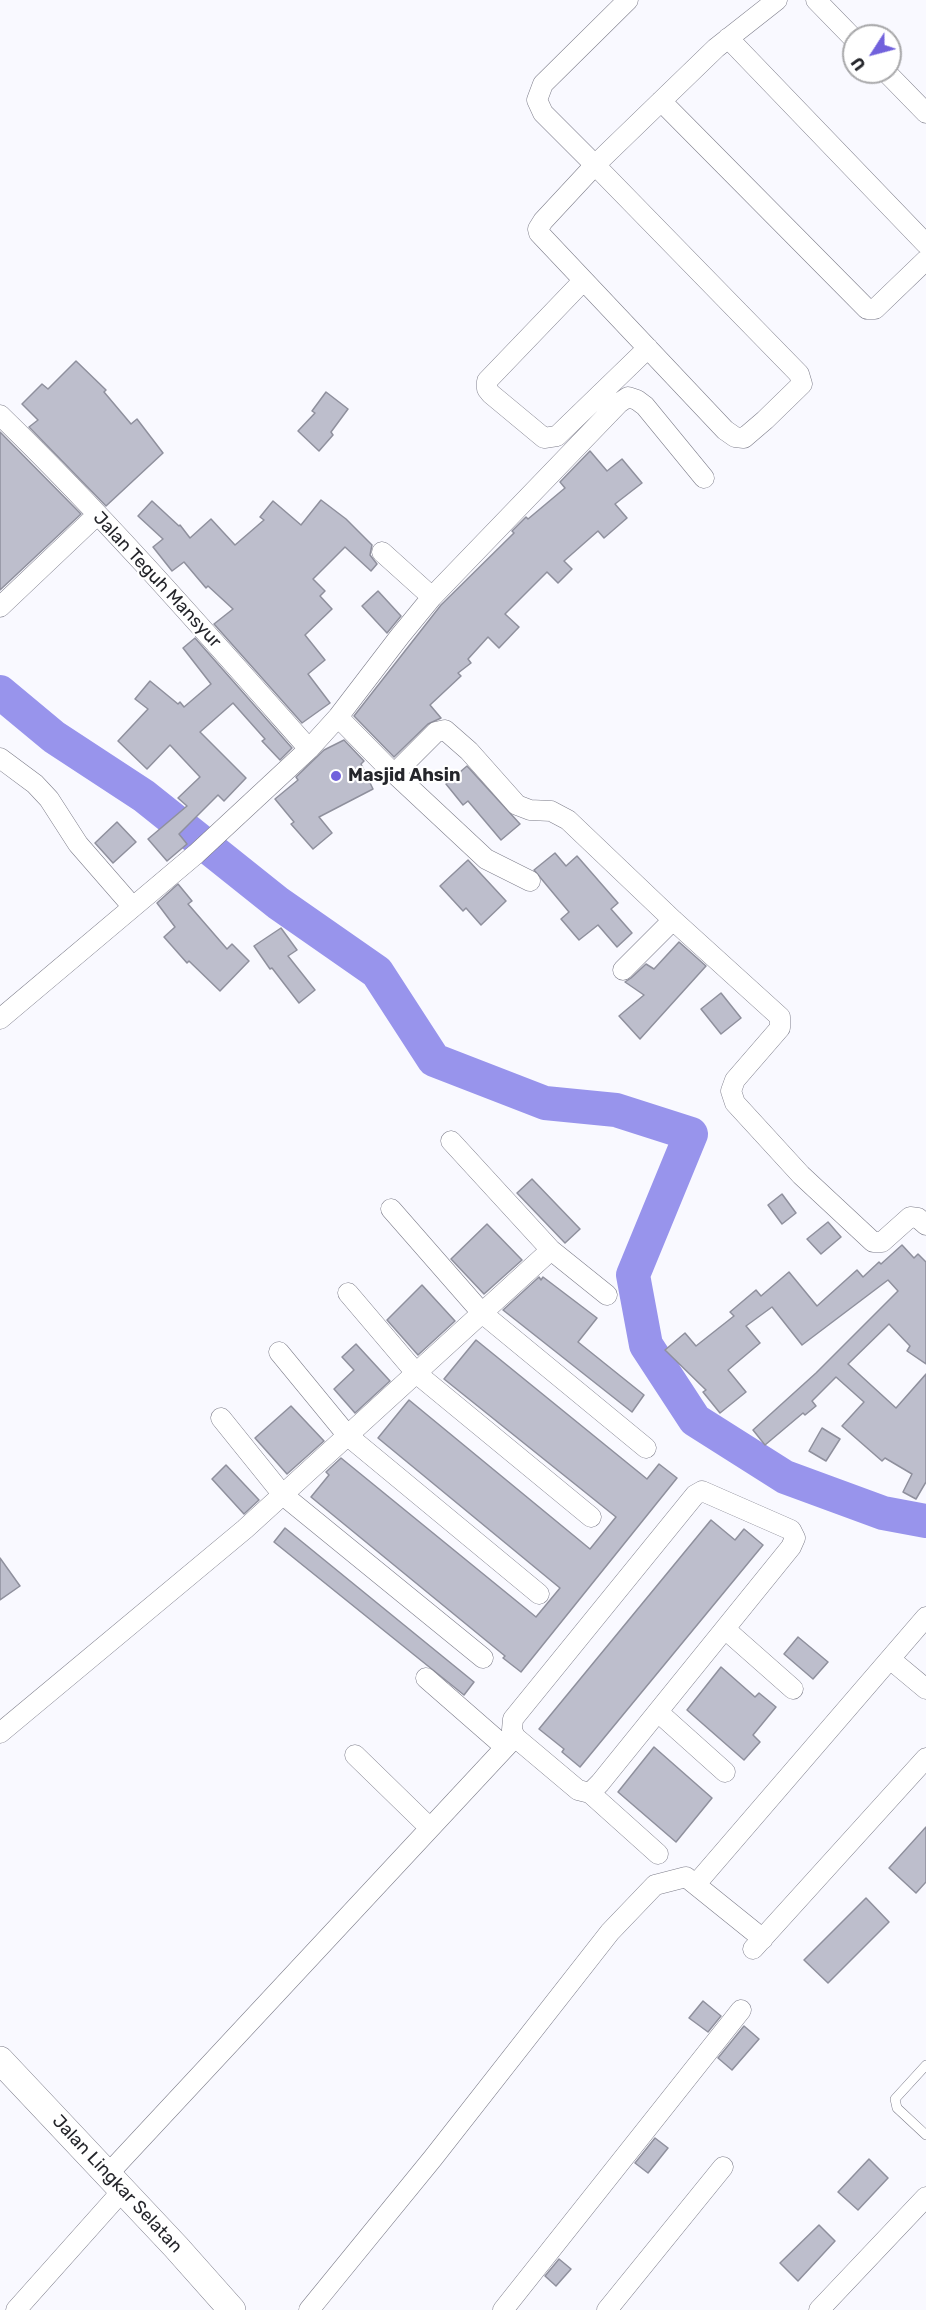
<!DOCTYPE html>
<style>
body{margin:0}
#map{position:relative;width:926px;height:2310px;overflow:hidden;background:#f9f9ff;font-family:Rubik,sans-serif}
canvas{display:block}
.north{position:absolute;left:842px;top:24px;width:60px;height:60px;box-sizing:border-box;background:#fff;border:2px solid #a8a8aa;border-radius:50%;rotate:234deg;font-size:16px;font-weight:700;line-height:24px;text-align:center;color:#25262b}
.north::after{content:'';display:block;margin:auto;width:21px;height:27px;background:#7161dc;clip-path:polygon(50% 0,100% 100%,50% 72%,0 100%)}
</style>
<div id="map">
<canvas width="926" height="2310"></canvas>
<div class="north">U</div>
</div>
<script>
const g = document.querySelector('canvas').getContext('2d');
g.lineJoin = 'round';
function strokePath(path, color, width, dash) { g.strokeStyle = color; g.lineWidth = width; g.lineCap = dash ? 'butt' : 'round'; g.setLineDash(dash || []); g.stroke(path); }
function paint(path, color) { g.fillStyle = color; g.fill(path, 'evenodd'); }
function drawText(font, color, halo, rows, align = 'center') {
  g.font = font + ' Rubik,sans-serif'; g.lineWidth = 4.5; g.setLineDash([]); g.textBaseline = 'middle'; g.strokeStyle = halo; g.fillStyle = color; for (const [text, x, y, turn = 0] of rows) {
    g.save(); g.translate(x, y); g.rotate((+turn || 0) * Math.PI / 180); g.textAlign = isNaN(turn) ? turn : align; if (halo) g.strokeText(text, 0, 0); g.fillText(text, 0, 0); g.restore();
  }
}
const river = new Path2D(`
 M0,692L54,737L144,796L278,903L377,972L434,1060L545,1103L616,1110L691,1134L633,1275L646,1345L695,1420L785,1477L883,1513L926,1521`);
const building = new Path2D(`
 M76,361L106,390L104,392L131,424L137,419L163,453L106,506L29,427L38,420L22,404L42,384L48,389Z
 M326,392L348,409L331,432L333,435L319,451L298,431L315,413L312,411Z
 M0,432L81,514L0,590Z
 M590,451L607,471L622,459L642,483L615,504L627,518L604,538L598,531L564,561L572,569L558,583L547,572L505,614L519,627L499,648L488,637L468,659L471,663L458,673L461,676L430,705L441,718L428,724L394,757L354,716L441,605L514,533L512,531L526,517L528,519L565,488L560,482Z
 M321,500L346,519L372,545L370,555L377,564L371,571L345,547L313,579L325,591L320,596L332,609L305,635L325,660L308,674L330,703L302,723L214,624L233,609L208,586L206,588L184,562L172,571L153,547L163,539L138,516L152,501L179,526L180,525L190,538L211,519L235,545L264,520L260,517L273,501L301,525Z
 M378,591L401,616L387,633L362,606Z
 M195,638L292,748L280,760L262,741L265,739L233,703L200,732L246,778L224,801L218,795L179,834L187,844L167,861L148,839L187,806L178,798L200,777L170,745L147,769L118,741L148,709L135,699L150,681L178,704L180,702L184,707L211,684L183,648Z
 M344,740L364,761L361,764L373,789L319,817L332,833L313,849L291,824L294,822L275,799L298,780L296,777L324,750Z
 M467,766L520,824L501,840L468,801L463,805L446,784Z
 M117,822L136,842L113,863L95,843Z
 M555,853L566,866L577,856L618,903L611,909L632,933L617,947L598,925L579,940L561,919L569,912L534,870Z
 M468,860L506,901L481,925L466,908L463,911L440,886Z
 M178,884L192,901L188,904L227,949L232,944L249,961L220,991L189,961L187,963L164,937L175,927L157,903Z
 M281,928L297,950L288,956L315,990L299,1003L272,968L270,969L254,946Z
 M679,942L706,966L640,1039L619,1016L644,995L625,982L631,978L646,964L654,969Z
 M721,993L741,1018L721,1034L701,1009Z
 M532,1179L580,1229L565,1243L517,1193Z
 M782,1194L796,1213L782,1224L768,1205Z
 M828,1222L841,1237L821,1254L807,1239Z
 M487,1224L522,1260L484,1294L451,1259Z
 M902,1245L914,1258L918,1254L926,1262V1364L907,1351L910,1346L889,1324L848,1364L896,1408L926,1374V1482L916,1499L903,1492L912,1474L885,1458L882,1461L842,1426L864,1402L836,1377L812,1401L816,1406L805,1415L803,1413L765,1445L753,1430L816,1373L898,1291L888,1280L802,1345L772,1307L746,1326L760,1343L728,1370L746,1392L720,1413L703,1392L706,1390L665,1350L685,1333L696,1346L734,1316L730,1312L756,1290L761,1296L789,1272L817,1306L857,1270L863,1277L879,1262L881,1264Z
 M539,1277L541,1280L543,1277L597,1318L578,1342L644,1395L632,1412L503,1310Z
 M422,1285L455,1321L418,1355L387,1320Z
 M476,1340L647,1479L659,1464L677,1478L521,1672L503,1658L505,1656L311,1497L329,1475L326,1472L341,1458L536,1617L560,1588L378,1438L409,1400L590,1549L616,1517L444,1379Z
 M356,1344L390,1381L355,1413L334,1389L354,1370L342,1357Z
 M291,1406L324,1441L287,1474L255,1438Z
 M822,1428L840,1439L826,1461L809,1451Z
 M226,1465L259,1500L244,1514L212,1479Z
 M711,1520L735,1540L744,1529L763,1545L580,1767L562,1752L564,1749L539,1729Z
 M285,1528L474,1682L464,1695L274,1542Z
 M0,1558L20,1586L0,1600Z
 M798,1637L828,1662L813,1679L784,1654Z
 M721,1667L755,1697L759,1693L776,1707L753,1735L760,1742L744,1760L687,1710Z
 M654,1747L712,1798L676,1842L618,1792Z
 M926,1827V1882L916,1893L889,1868Z
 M866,1898L889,1922L828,1983L804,1960Z
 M703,2001L721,2016L708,2032L689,2018Z
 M744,2026L759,2039L732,2070L718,2058Z
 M655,2138L668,2148L648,2173L635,2163Z
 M869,2159L888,2178L858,2210L838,2192Z
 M819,2225L835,2241L798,2281L780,2263Z
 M559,2259L571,2269L556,2286L545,2276Z`);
const lane = new Path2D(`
 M926,2065L895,2099L897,2108L926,2135`);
const street = new Path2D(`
 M628,0L543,84L537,100L543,113L595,165L716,48L777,0
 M816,0L854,39
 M728,38L926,244
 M886,72L926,113
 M661,101L867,309H875L926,260
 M595,165L799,374L802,384L765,420L744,438L735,437L725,430L539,233L538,229L543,221Z
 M583,281L487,381V389L491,394L544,438L557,436L648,348
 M0,415C109,521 209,636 309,749
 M382,552L432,597
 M0,607L97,515
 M338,717L394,774L436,732L445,730L469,751L517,805L530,810L551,811L568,820L673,920L780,1017V1028L735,1080L731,1091L735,1103L801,1175L873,1242H882L910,1217L918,1218L926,1225
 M0,758L35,784L49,799L78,844L132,906
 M395,774L486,859L530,881
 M623,970L673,920
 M0,1019L196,854L309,749L338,717L400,636L432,597L619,403L628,397L637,400L645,406L704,478
 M451,1141L551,1250L607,1295
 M391,1209L482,1313L646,1448
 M348,1293L416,1373L591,1517
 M279,1352L348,1436L539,1594
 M221,1418L283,1495L483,1658
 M702,1491L791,1530L795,1538L791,1547L600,1783L590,1793L578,1790L515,1737L512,1730L513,1719L695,1495Z
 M725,1629L793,1689
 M890,1659L926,1689
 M426,1678L505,1747
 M658,1712L725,1772
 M0,1733L245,1529L551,1250
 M355,1755L430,1828
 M590,1793L658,1854
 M696,1884L926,1617
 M753,1949L926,1758
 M108,2174L515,1737
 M16,2310L123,2190
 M309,2310L433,2158L610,1932L655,1885L686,1877L763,1939
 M503,2310L741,2010
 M607,2310L723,2167
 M819,2310L926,2197`);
const secondary = new Path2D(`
 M0,2060L176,2247L232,2310`);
const markers = [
 [336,776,6,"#7161dc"]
];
const streetNames = [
 ["Jalan Teguh Mansyur",157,580,47],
 ["Jalan Lingkar Selatan",117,2184,47]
];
const poiNames = [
 ["Masjid Ahsin",348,776]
];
strokePath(river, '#9894ec', 34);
paint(building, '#bdbecc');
strokePath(building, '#8f909d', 1.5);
strokePath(lane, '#7d7d8a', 10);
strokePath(street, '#7d7d8a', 21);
strokePath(secondary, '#7d7d8a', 28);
strokePath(lane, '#fff', 9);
strokePath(street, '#fff', 20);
strokePath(secondary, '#fff', 27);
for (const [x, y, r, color] of markers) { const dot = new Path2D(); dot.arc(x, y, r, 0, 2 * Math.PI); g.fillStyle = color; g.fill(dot); strokePath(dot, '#fff', 2); }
drawText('18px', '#25262b', '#fff', streetNames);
drawText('bold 18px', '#25262b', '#fff', poiNames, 'left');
</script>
